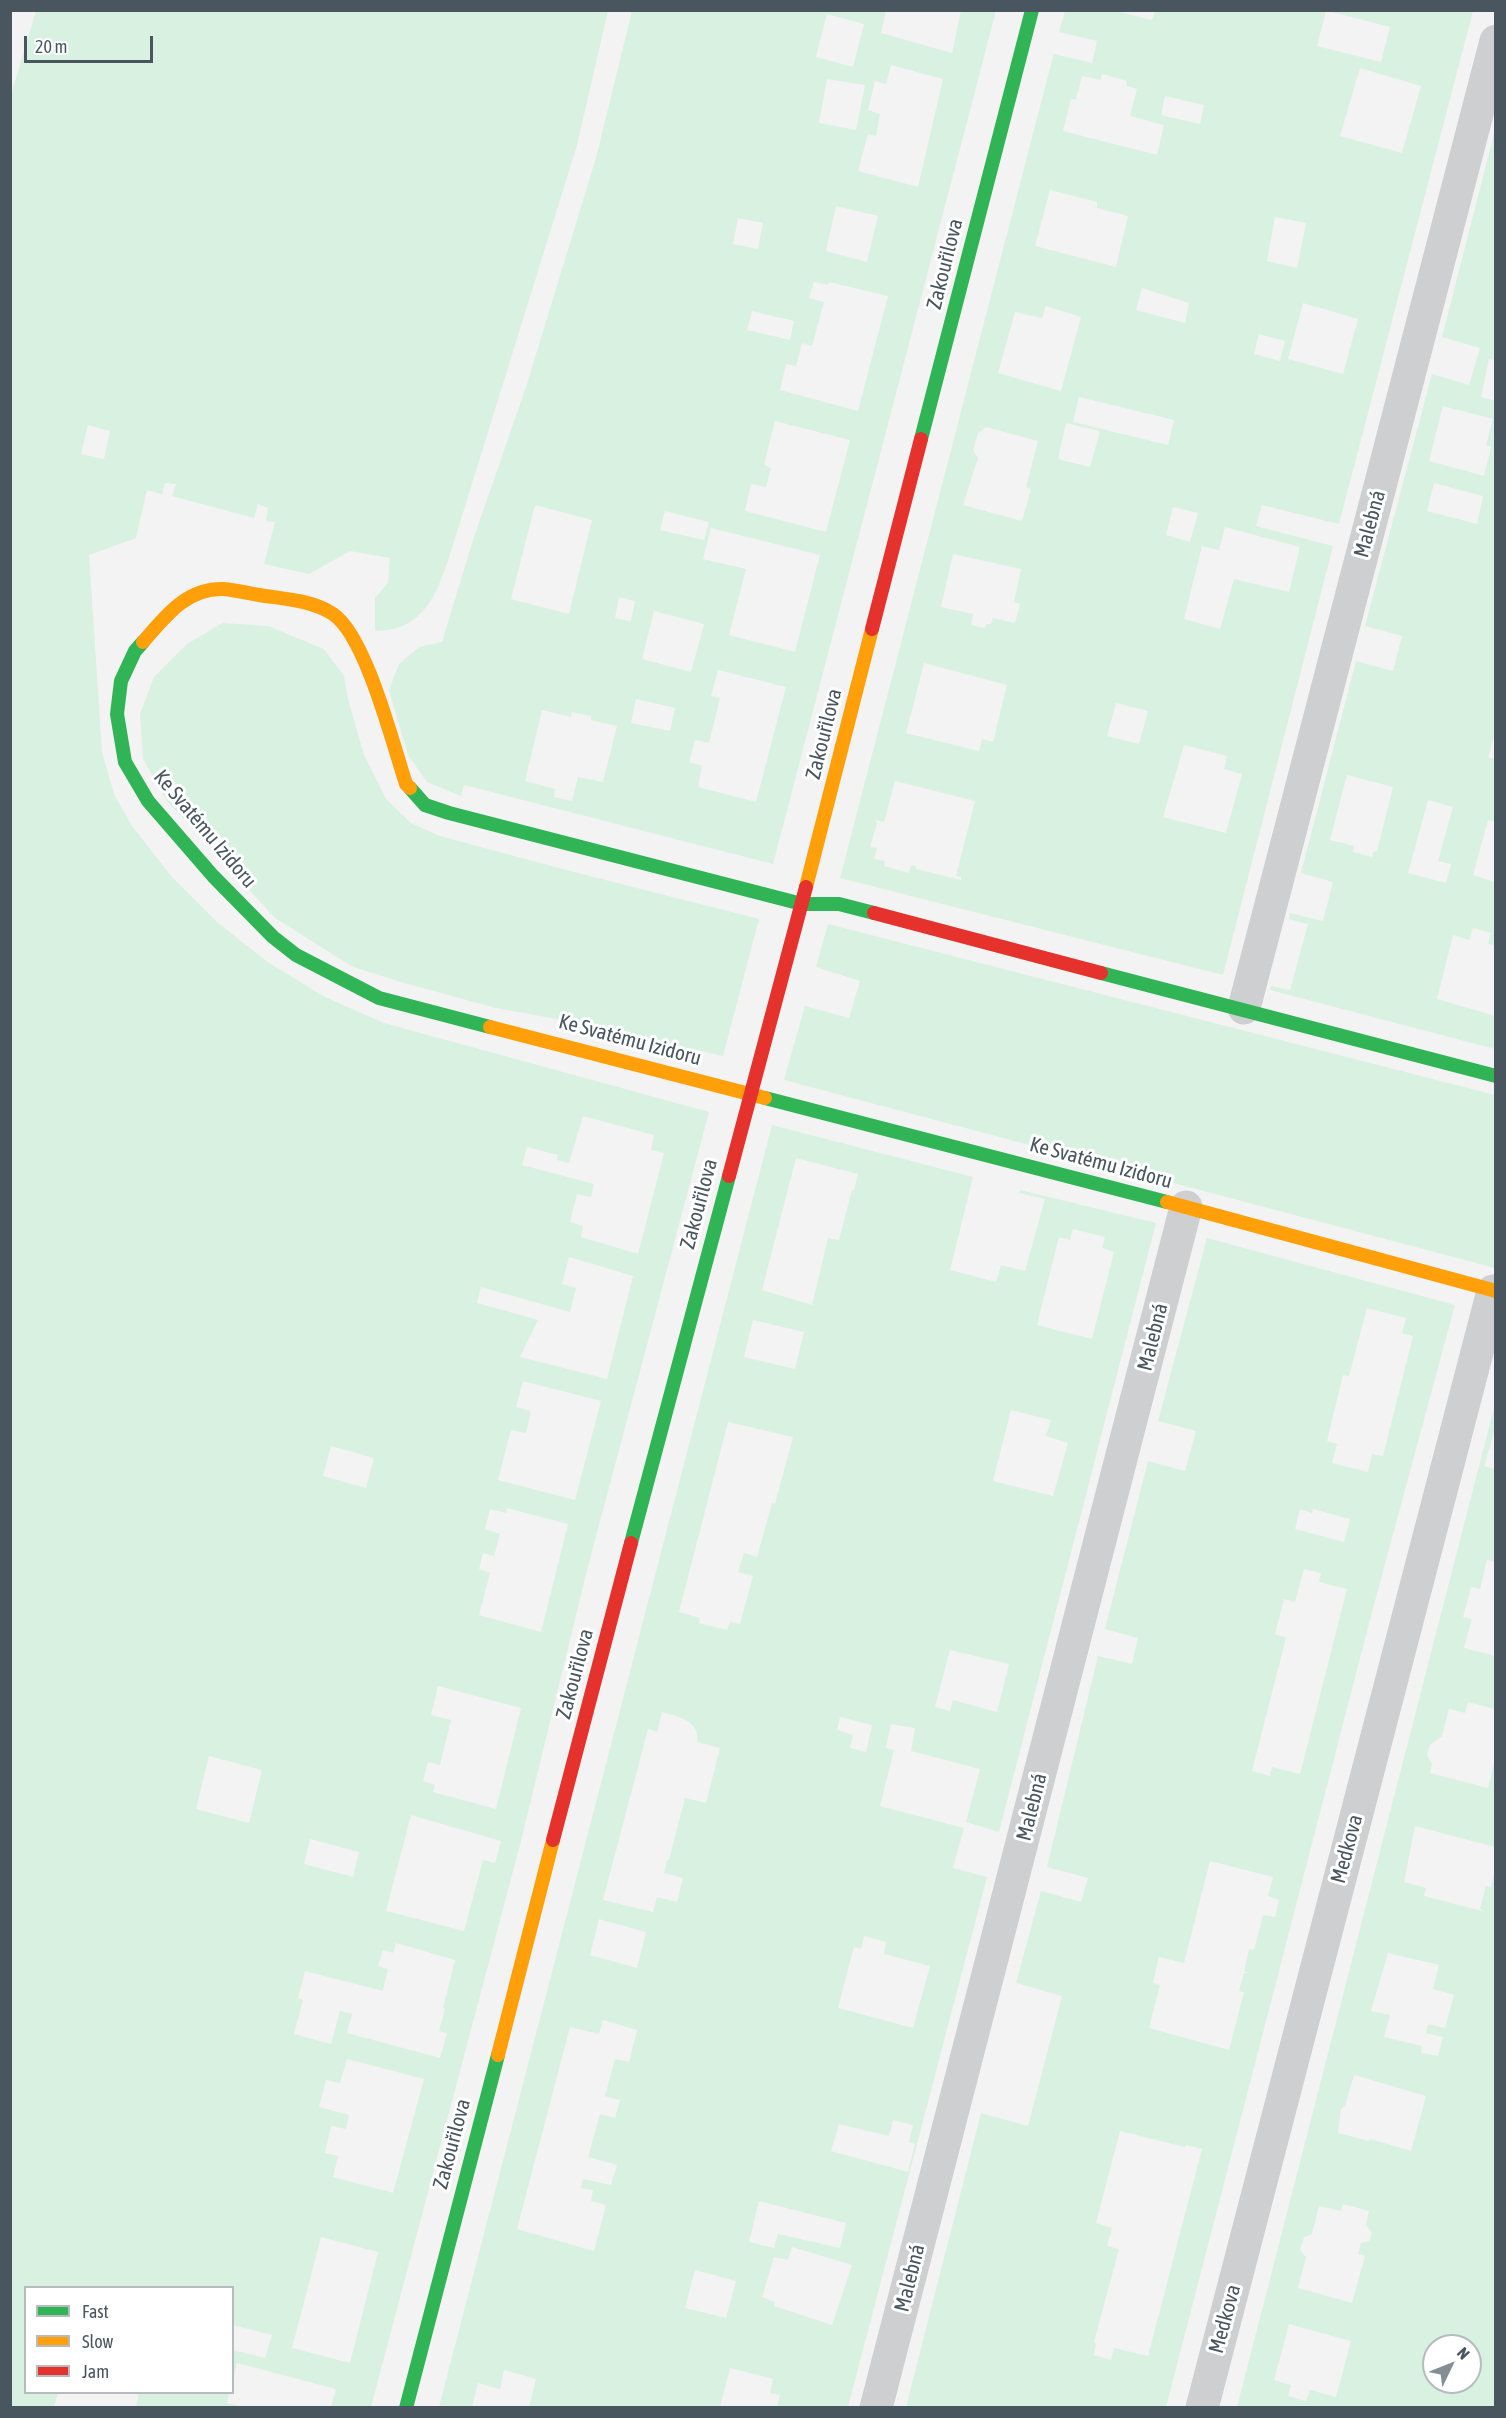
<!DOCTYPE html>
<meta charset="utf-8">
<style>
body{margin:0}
#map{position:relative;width:1506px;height:2418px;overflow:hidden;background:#f3f3f3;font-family:"Asap Condensed",sans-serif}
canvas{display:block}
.frame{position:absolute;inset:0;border:12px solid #495660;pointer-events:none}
.legend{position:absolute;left:24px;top:2286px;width:210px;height:108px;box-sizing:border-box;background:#fff;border:2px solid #b6bbbf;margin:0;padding:8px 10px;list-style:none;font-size:18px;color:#495660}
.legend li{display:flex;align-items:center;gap:12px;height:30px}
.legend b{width:30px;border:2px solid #b6bbbf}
.north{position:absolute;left:1422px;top:2334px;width:60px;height:60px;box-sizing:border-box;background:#fff;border:2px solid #b6bbbf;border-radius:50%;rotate:47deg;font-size:16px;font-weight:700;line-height:24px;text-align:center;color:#495660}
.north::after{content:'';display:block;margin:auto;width:21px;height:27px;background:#848d93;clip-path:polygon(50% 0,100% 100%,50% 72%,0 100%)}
.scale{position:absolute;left:24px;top:36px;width:129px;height:27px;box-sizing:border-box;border:3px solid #495660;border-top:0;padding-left:8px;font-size:18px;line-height:21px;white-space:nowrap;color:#495660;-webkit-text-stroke:4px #fff;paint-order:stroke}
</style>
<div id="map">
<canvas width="1506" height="2418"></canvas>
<div class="frame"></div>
<ul class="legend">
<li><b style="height:8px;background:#30b455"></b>Fast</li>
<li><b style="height:8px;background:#ff9f0a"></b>Slow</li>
<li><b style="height:8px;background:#e5322d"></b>Jam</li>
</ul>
<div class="north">N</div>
<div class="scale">20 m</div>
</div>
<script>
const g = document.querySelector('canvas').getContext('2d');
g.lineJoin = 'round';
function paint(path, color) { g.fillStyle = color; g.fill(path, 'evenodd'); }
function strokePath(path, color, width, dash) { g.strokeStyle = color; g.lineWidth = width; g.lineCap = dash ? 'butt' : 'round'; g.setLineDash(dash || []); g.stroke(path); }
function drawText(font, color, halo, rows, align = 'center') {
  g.font = font + ' "Asap Condensed",sans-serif'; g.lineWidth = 6; g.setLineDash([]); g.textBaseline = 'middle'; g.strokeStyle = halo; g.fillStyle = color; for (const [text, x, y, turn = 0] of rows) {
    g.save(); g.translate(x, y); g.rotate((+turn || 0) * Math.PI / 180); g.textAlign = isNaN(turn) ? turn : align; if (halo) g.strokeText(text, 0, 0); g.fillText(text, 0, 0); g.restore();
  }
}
const green = new Path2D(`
 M36,11H608L577,145L453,545C439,587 428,631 375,631V598L388,583L390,558L350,551L309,574L264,564L275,522L266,521L268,508L258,504L254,518L172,496L176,484L165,483L162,494L147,490L136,538L89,555L102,752L114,794L132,826L172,877L218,923L269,963L325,997L384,1023L709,1112L587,1570L521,1841L371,2407H331L336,2389L237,2363L233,2381V2350L265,2358L272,2335L233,2325L232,2288H26V2392L58,2393L54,2407H11L10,98ZM88,425L110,431L104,459L81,454ZM583,1116L654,1135L651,1150L664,1153L638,1254L581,1237L583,1226L570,1222L577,1194L591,1197L594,1184L522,1165L527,1147L558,1155L557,1160L569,1163ZM569,1257L633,1276L607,1379L520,1357L538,1320L477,1303L481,1287L570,1312L576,1288L562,1284ZM523,1381L601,1401L575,1500L498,1480L511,1430L526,1433L531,1411L516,1407ZM331,1446L374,1458L366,1488L323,1476ZM507,1508L568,1524L541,1632L479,1615L490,1573L479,1569L483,1553L494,1556L500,1534L485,1529L490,1509L506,1513ZM438,1686L521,1708L496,1809L433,1792L435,1785L423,1781L428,1762L440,1765L451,1720L431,1715ZM209,1756L262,1770L249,1823L196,1809ZM411,1815L501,1841L495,1863L483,1860L464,1931L386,1911ZM310,1839L359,1852L353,1877L304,1864ZM396,1943L455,1960L443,2008L445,2009L439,2031L447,2033L440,2058L347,2033L352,2014L340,2011L331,2044L294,2034L303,2000L298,1998L305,1971L383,1991L388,1969L378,1966L383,1950L393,1953ZM347,2059L424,2079L393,2193L333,2177L338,2156L325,2153L331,2126L346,2129L349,2115L319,2107L326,2080L340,2083ZM321,2237L378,2252L350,2363L292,2348Z
 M632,11H886L881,33L952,53L961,11H996L773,864L464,785L461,796L427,782L408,755L389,690L399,664L419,647L442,642L473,540L527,384L596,158ZM827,14L864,24L853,67L816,57ZM891,65L943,79L918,187L858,171L868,134L876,136L880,114L868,110L875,81L886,84ZM827,79L865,85L856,130L819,123ZM836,206L878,216L867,262L826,251ZM738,218L763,223L758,249L733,244ZM814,282L828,285L829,282L888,296L858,411L780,390L786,364L796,366L802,343L812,346L824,302L809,298ZM752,311L794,321L790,340L747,330ZM775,421L850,440L826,532L745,511L751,484L766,487L771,468L764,465ZM535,505L592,520L569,614L511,599ZM665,511L709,522L704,540L660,530ZM711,528L820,555L795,652L729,635L746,569L703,559ZM619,597L635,601L631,621L615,618ZM654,611L704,624L691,672L642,659ZM718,670L786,687L756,802L698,787L702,766L689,762L695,740L709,743L720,698L711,696ZM636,699L675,708L670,731L631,723ZM542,710L571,717L572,712L591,716V720L617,726L603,782L578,777L572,801L554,797L555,789L525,781Z
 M1065,11H1116L1152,20L1155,11H1326L1317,46L1381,62L1390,27L1328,11H1473L1339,524L1262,505L1256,526L1333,546L1223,975L840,878L1050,68L1054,54L1092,63L1097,41L1059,32ZM1360,68L1421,86L1402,153L1340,136ZM1102,74L1127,81L1126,86L1137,89L1130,116L1164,125L1157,155L1063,131L1071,99H1076L1082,76L1101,80ZM1165,96L1204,105L1200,124L1161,115ZM1050,190L1097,202V208L1128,216L1116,267L1035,246ZM1275,217L1306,223L1297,268L1267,261ZM1142,288L1189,303L1185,323L1136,310ZM1303,303L1358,319L1343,374L1288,359ZM1046,306L1081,317L1061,391L998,373L1015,312L1042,318ZM1259,334L1285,341L1280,361L1254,354ZM1079,397L1174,420L1168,445L1073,422ZM1066,423L1100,431L1090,467L1058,459ZM986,427L1038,441L1026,487L1031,489L1022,521L963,505L978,458L973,450L978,433ZM1173,507L1198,513L1190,542L1166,535ZM1225,527L1300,547L1289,592L1234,579L1220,629L1184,619L1202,546L1219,550ZM953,554L1021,569L1014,602L1020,604L1015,623L993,618L991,624H986L985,628L971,625L973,614L941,607ZM924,663L1007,685L993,742L982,739L979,751L906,733ZM1116,703L1148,711L1139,744L1107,736ZM1184,745L1227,756L1224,769L1242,774L1226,833L1163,817ZM895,781L975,801L956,876L961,877V880L916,869V866L911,865L909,873L884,866L885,861L874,859L877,848L870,847L877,823L875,820L884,822Z
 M1495,130V360L1489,359L1481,397L1496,401V730L1488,757L1495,759L1496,822L1488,820L1473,875L1495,882V946L1488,944L1491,933L1473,928L1469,940L1453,935L1437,999L1495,1016V1049L1270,990L1271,986L1290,990L1308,924L1289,919L1290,913L1323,921L1333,882L1301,873L1356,661L1393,671L1402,636L1365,626L1432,374L1469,385L1480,348L1442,337ZM1443,406L1493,419L1486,445L1491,447L1484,476L1429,461ZM1434,483L1483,496L1477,524L1427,511ZM1347,775L1393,787L1377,851L1373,852L1372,857L1353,852L1354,846L1330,840ZM1428,800L1453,807L1438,861L1451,864L1446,883L1408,873Z
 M223,623L268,626L324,649L344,676L348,699L364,755L386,799L411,823L440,836L570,871L759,919L723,1056L568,1021L496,1008L408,984L353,967L275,918L167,801L143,759L140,714L154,677L187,644Z
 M828,924L1495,1095V1268L784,1080L805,1006L849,1018L860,981L816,967Z
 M772,1125L973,1177L950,1270L996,1282L1001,1265L1025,1271L1045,1199L1019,1193L1020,1190L1156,1223L999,1832L966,1822L980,1769L911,1751L915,1728L891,1724L886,1748L894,1750L880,1806L964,1828L953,1868L987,1877L848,2407H777L780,2395L770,2393L773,2379L730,2368L720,2407H529L536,2379L504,2370L500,2389L478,2383L472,2407H439ZM796,1158L858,1174L854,1190H852L839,1240L828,1238L812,1305L762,1290ZM1073,1229L1105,1237L1102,1248L1114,1252L1092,1339L1037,1325L1059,1237L1070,1240ZM753,1320L804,1332L795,1369L744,1357ZM1011,1410L1051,1420L1046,1436L1068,1443L1053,1496L993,1481ZM728,1422L793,1437L775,1504L772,1503L757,1557L744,1553L738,1572L753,1576L740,1624L730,1622L727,1630L699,1623L700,1618L679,1612ZM950,1650L1009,1664L997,1712L953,1700L950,1711L935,1707ZM662,1712C679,1717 700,1720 697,1742L720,1748L706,1803L685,1798L669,1860H667L664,1873L683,1878L677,1902L657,1897L653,1912L603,1900L648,1729L657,1732ZM840,1717L872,1725L866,1752L850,1748L853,1735L837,1730ZM599,1919L646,1932L637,1968L590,1955ZM864,1936L886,1942L884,1954L930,1966L913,2028L838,2008L854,1947L861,1949ZM603,2020L637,2030L629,2062L615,2059L605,2096L620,2100L615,2118L600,2114L588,2157L617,2165L611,2185L583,2179L581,2188L593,2190L591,2201L606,2205L594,2251L517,2229L570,2027L599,2034ZM893,2120L913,2125L909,2142L915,2144L908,2172L831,2151L839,2124L889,2136ZM759,2201L846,2223L840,2248L778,2234L774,2248L749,2242ZM792,2247L852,2265L832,2325L774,2306L775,2302L762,2297L774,2257L788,2260ZM695,2270L736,2281L726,2318L685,2308Z
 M1207,1238L1455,1305L1372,1612L1166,2407H906L981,2113L1028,2126L1062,1996L1016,1983L1041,1891L1081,1902L1088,1878L1047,1867L1098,1656L1132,1664L1138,1638L1105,1629L1148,1461L1185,1471L1196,1431L1158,1421ZM1367,1308L1406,1318L1402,1333L1413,1336L1383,1456L1372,1454L1368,1472L1332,1463L1337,1444L1327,1441L1343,1375L1349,1376ZM1300,1509L1312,1513L1313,1509L1350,1519L1344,1542L1295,1529ZM1304,1569L1321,1573L1319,1582L1347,1589L1300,1774L1272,1767L1270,1776L1252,1771L1286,1638L1275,1634L1284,1599L1295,1602ZM1210,1861L1273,1877L1268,1896L1279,1900L1275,1917L1263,1915L1254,1950L1249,1949L1244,1971L1249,1973H1244L1239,1991L1244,1992L1229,2050L1149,2028L1160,1985L1153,1983L1159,1957L1184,1963ZM1120,2131L1185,2147L1186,2145L1202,2149L1148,2356L1114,2348L1111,2360L1094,2355L1096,2344L1094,2342L1119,2249L1107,2246L1112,2228L1096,2223Z
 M1495,1404V1429L1484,1466L1495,1469V1562L1487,1560L1480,1589L1471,1587L1463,1617L1472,1619L1464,1648L1495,1656V1709L1468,1702L1465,1713L1449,1709L1442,1736L1430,1745L1427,1755L1432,1764L1430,1773L1488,1788L1495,1759V1847L1415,1826L1404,1882L1426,1888L1424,1896L1486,1912L1480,1909L1486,1886L1491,1887L1495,1870V2407H1237ZM1388,1953L1439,1965L1433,1989L1454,1995L1445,2028L1428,2024L1426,2033L1443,2037L1438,2056L1421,2053L1422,2046L1384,2037L1390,2015L1371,2011ZM1354,2075L1426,2096L1411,2151L1370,2139L1369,2141L1338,2133L1341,2109L1345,2106ZM1343,2204L1369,2211L1366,2225L1372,2233L1369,2241L1361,2243L1358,2254L1365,2256L1352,2303L1298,2288L1306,2257L1300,2250L1304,2237L1312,2234L1319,2206L1341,2211ZM1289,2324L1351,2341L1336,2397L1310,2390L1306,2401L1288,2396L1291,2385L1274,2380ZM1434,2346H1470V2382H1434Z
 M139,2393H229L227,2403L244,2407H136Z`);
const street = new Path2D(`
 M1244,1008L1496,41
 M876,2408L1186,1207
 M1202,2408L1493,1291`);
const fast = new Path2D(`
 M921,439L1032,10
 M143,642L135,651L121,681L117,714L125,762L148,801L213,876L273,937L296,955L379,998L490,1027
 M410,788L425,805L449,813L802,904H839L874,913
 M1101,973L1496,1076
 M765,1098L1167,1202
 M631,1543L729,1176
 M406,2408L498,2055`);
const slow = new Path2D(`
 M143,642C165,617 186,588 223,589C235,590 248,593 259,595C284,599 312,600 333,614C366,636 393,745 406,784L410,788
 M806,887L872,629
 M490,1027L765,1098
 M1167,1202L1496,1291
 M498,2055L553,1840`);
const jam = new Path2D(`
 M872,629L921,439
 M874,913L1101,973
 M729,1176L806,887
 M553,1840L631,1543`);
const streetNames = [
 ["Zakouřilova",945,264,-76],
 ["Malebná",1370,524,-75],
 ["Zakouřilova",824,734,-76],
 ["Ke Svatému Izidoru",205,829,50],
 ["Ke Svatému Izidoru",630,1040,15],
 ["Ke Svatému Izidoru",1101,1163,15],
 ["Zakouřilova",699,1204,-75],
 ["Malebná",1153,1337,-76],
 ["Zakouřilova",575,1674,-75],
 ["Malebná",1032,1807,-76],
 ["Medkova",1347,1849,-75],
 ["Zakouřilova",452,2144,-75],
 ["Malebná",910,2278,-76],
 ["Medkova",1225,2319,-75]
];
paint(green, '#d8f1e1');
strokePath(street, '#cdcfd1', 33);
strokePath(fast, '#30b455', 14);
strokePath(slow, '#ff9f0a', 14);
strokePath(jam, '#e5322d', 14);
drawText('21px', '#495660', '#fff', streetNames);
</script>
